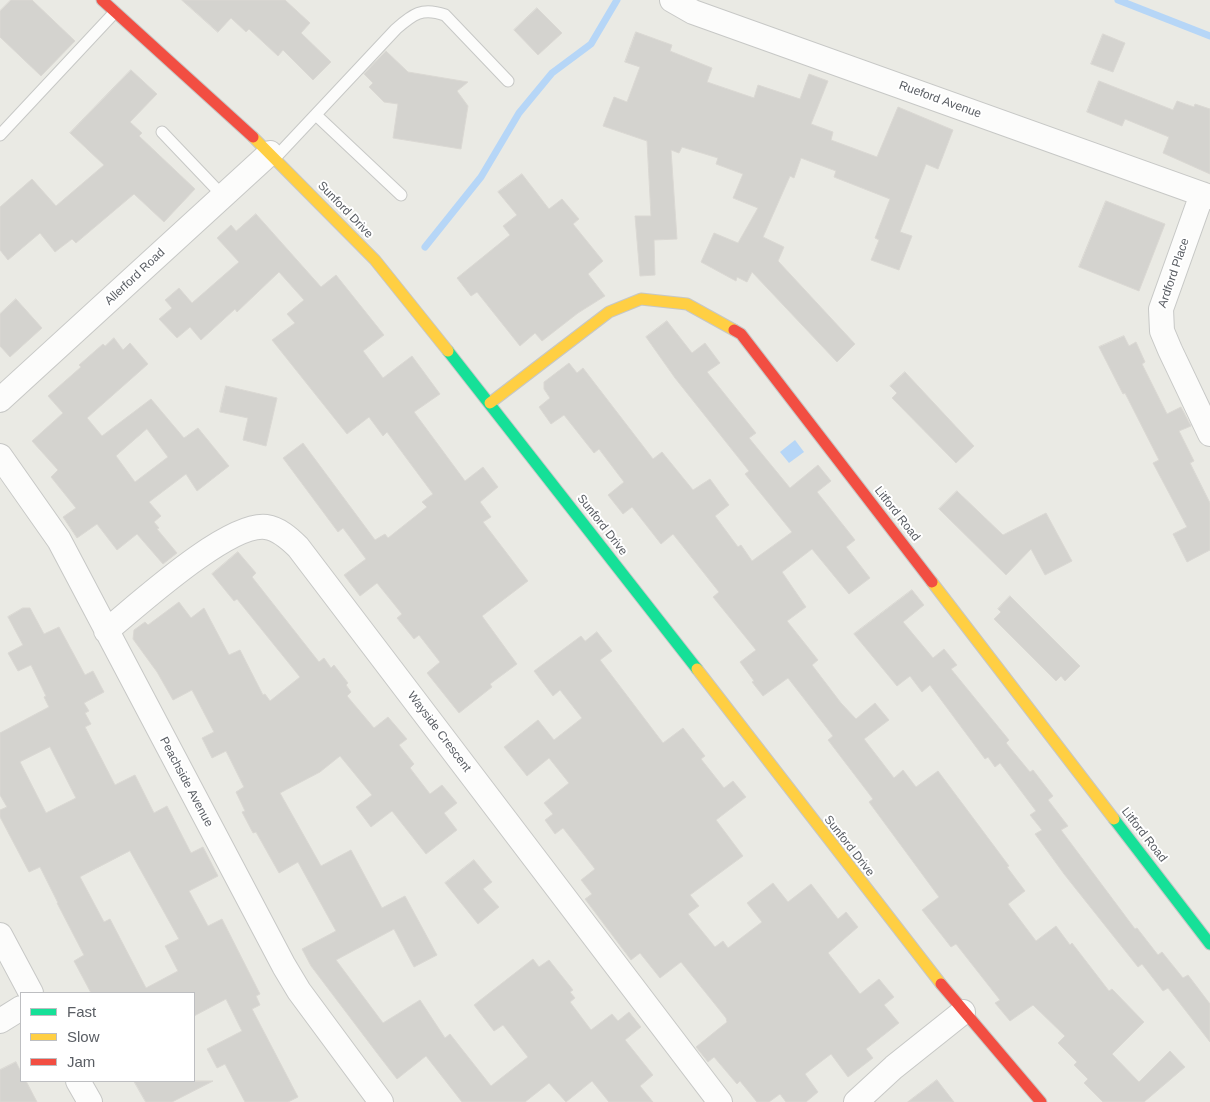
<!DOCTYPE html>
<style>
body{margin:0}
#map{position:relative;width:1210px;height:1102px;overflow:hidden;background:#eaeae4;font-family:Arial,sans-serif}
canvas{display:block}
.legend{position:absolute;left:20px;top:992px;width:175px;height:90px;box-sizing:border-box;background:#fff;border:1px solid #bdbec1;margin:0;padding:6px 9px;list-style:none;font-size:15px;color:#595d63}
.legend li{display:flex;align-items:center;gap:10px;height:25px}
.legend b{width:25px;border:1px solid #bdbec1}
</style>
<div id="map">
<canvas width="1210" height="1102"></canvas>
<ul class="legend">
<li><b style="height:6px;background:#16e098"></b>Fast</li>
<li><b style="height:6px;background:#ffcf43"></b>Slow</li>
<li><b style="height:6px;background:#f24e42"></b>Jam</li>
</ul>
</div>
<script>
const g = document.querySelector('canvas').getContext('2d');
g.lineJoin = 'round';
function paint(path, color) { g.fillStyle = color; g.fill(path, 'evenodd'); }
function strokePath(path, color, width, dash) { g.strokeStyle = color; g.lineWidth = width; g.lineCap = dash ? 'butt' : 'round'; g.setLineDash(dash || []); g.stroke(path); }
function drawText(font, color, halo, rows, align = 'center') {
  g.font = font + ' Arial,sans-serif'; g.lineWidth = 4; g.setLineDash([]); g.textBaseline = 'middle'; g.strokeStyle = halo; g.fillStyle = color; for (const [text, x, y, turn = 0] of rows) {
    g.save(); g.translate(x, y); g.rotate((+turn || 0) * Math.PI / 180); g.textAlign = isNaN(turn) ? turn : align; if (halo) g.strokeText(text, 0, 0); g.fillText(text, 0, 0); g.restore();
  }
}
const water = new Path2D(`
 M795,440L804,452L789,463L780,452Z`);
const stream = new Path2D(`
 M1118,0L1210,36
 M425,247L481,177L519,113L552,73L591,44L617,0`);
const building = new Path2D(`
 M11,0H32L75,41L41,76L0,37V11Z
 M182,0H285L310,23L301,33L331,62L313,80L283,50L278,56L249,29L246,32L231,18L218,32Z
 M537,8L562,33L538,55L514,30Z
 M636,32L672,45L670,51L712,68L707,82L754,98L758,85L800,99L809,74L828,81L811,124L833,132L831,140L877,157L898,107L953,130L938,169L926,164L900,232L912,236L899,270L871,260L879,240L875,238L890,199L834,177L836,171L801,158L794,178L790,176L763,237L784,247L778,261L855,344L837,362L752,272L747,282L737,277L736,281L701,262L714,233L738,243L758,208L733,198L743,174L716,164L718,158L682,147L679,153L671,150L677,239L654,240L655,275L640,276L635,216H651L647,141L603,126L614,97L627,102L640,67L625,62Z
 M1103,34L1125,43L1113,72L1091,64Z
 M386,51L408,72L468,82L457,91L468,106L461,149L393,138L398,104L384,102L369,87L373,83L364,74Z
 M131,70L157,94L130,122L142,133L139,136L195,189L164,222L134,194L76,243L72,239L55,252L40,233L8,260L0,250V207L32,179L56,206L104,165L70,133Z
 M1099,81L1173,110L1177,101L1194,107L1195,104L1210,109V174L1163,153L1169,137L1125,119L1122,126L1087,112Z
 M522,174L549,209L562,199L579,219L573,224L603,261L588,274L605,296L578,313L542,341L535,333L520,346L477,292L471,296L457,278L510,235L503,226L517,215L498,192Z
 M1106,201L1165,224L1139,291L1079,267Z
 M256,214L321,287L336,275L384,335L363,351L383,378L412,356L440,394L414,412L465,481L483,467L498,487L480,502L491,517L483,522L528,581L482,616L517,664L490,684L492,687L459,713L427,673L440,662L419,635L414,639L397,618L402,614L377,583L360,596L344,575L366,559L343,528L338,532L283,458L303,443L375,540L385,534L388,538L427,507L422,502L433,494L387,432L383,436L369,417L347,434L272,340L295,323L287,314L304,300L279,272L237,312L235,309L201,340L190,327L177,338L159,319L172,308L165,300L179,288L192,303L239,262L217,238L231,225L236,231Z
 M16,299L42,328L10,357L0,346V314Z
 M667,321L692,353L705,343L720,363L707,372L756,433L749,438L790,488L818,465L831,481L817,492L855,540L846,547L870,578L849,594L812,549L782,572L806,607L787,621L818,660L812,665L841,703L856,719L875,703L889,720L864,739L894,778L903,770L916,787L938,771L1009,866L1007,867L1025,891L1008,904L1036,941L1056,926L1070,945L1072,943L1109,991L1112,989L1144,1022L1112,1054L1139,1082L1170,1051L1185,1067L1144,1102H1103L1084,1083L1088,1079L1074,1065L1077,1062L1058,1043L1065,1036L1033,1005L1010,1021L995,1003L1000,1000L956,944L951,947L922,910L939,897L869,802L873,799L828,740L833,736L788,678L763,696L752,682L754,681L740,662L756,650L713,597L719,592L673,534L661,544L632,507L623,514L608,495L624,482L599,449L594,453L564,415L551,424L539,407L550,398L544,389V382L569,363L577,373L583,368L653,459L662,452L693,490L710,479L729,505L715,516L738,547L741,545L752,561L792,532L745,474L749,471L675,378L646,337Z
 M1124,336L1129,346L1136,342L1145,362L1142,364L1167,414L1181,407L1191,426L1179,431L1194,461L1190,463L1210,503V550L1187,562L1173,534L1187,527L1153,463L1159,460L1125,393L1123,394L1099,347Z
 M114,338L123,350L130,343L148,364L87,418L102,436L151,399L184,438L198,428L229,466L197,491L186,474L149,502L161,516L154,522L159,528L157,529L177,553L163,564L137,534L117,550L97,524L77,538L63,517L76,508L51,477L58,470L32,441L63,413L48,396L81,367L79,365L103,344L105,346ZM147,429L168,457L135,482L116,456Z
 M905,372L974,446L956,463L892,398L897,393L890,386Z
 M226,386L277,398L266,446L243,440L248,418L220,412Z
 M957,491L1003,535L1046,513L1072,561L1045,575L1031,549L1006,575L939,509Z
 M238,552L256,573L252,577L319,662L324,658L331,668L334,665L348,683L346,685L351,692L347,696L374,728L388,717L407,739L399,745L414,764L410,768L430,794L442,785L457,803L444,813L457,830L426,854L392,811L371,827L356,807L372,795L340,756L320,772L280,793L321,866L351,850L382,908L405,896L437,955L414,967L394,929L336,960L383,1023L420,1000L445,1038L450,1034L491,1086L528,1057L503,1025L494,1031L474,1005L533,959L539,967L549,960L573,990L570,992L575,998L570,1002L591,1030L612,1014L618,1021L629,1012L641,1027L625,1040L653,1075L640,1086L653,1102H609L592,1081L566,1102L549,1083L525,1102H462L426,1056L397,1079L380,1057L311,966L302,949L336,931L298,862L279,873L256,832L253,833L242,812L245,811L236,792L244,787L226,751L212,758L202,738L214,732L192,690L173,700L157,672L133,639L134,630L145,622L148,625L179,602L191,618L204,608L229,655L240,650L263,695L265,694L270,701L300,677L237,599L234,601L212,574Z
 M912,590L924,605L903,622L933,658L944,649L957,665L951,669L1009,740L1006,743L1030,772L1033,770L1053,796L1048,800L1068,826L1061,830L1135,929L1137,928L1158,955L1162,952L1183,978L1188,975L1210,1004V1042L1168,988L1163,991L1142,964L1138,967L1064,874L1035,834L1042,830L1030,815L1036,811L1000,763L995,767L988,757L985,759L930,685L922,692L910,676L897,686L854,634Z
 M1010,596L1080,666L1065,681L1061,676L1056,681L994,619L1001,612L998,609Z
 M23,608H30L44,634L59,627L85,675L93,671L104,692L84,703L89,711L85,713L91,724L85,727L115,785L135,775L154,813L167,806L191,853L203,847L218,876L189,891L208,926L222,919L260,994L256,996L260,1005L252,1009L298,1097L288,1102H245L225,1064L217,1068L207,1049L242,1031L226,999L194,1016V993H91L74,961L84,955L57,903H58L40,867L29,872L0,817V810L7,807L0,795V733L49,707L44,697L46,696L31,665L18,671L8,653L23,645L8,617ZM50,747L76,798L46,813L20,762ZM130,851L179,939L165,946L178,971L146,988L110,919L104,922L80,877Z
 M597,632L612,651L600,660L663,743L683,728L705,756L701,759L724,788L733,781L746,797L716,820L743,856L690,895L699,906L688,914L715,947L723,941L728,948L762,922L747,903L773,883L788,902L811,884L838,919L846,912L858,927L828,953L860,994L879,979L894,997L884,1005L899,1023L866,1049L873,1058L848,1077L831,1054L805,1074L818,1092L806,1102H786L780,1094L769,1102H757L740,1081L737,1084L714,1057L708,1062L696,1047L727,1022L726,1018L681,962L660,978L640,953L631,960L585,899L592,894L581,880L595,869L563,828L555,834L545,820L553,814L544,803L569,783L549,758L527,776L504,747L538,720L554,740L582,718L560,690L553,696L534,671L581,636L585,641Z
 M474,860L492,882L483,889L499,907L478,924L445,883Z
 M16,1062L21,1072V1081H26L37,1102H0V1070Z
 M937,1080L954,1102H908Z
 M134,1081H213L172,1102H146Z`);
const lane = new Path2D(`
 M316,115L401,195
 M162,132L222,195
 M0,135L115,12
 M275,158L396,29C413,14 422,7 445,15L508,81`);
const street = new Path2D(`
 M672,0L693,12L1210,197
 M1202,194L1161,309L1162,331L1170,350L1210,434
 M0,400L270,153
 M0,456L59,540L284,966L299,991L381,1102
 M106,631C137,606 228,522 266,527C279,529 289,538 298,547L720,1102
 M0,935L31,993
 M0,1021L21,1008
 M78,1081L90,1102
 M856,1102L894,1067L963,1012`);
const fast = new Path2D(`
 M448,351L697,669
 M1114,819L1210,944`);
const slow = new Path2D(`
 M253,137L375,260L448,351
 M490,403L609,312L641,299L687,304L734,330
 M932,582L1114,819
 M697,669L941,984`);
const jam = new Path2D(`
 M102,0L253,137
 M734,330L741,334L932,582
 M941,984L1041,1102`);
const streetNames = [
 ["Rueford Avenue",940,100,20],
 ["Sunford Drive",345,210,46],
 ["Ardford Place",1174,273,-71],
 ["Allerford Road",135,277,-43],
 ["Litford Road",897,514,52],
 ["Sunford Drive",602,525,52],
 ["Wayside Crescent",439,732,53],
 ["Peachside Avenue",186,782,62],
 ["Litford Road",1144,835,52],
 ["Sunford Drive",849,846,52]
];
paint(water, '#b6d6f7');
strokePath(stream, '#b6d6f7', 7);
paint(building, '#d4d3cf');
strokePath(building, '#dad8d3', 1);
strokePath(lane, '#c7c8c6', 13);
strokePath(street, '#c7c8c6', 26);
strokePath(fast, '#c6c7c6', 13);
strokePath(slow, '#c6c7c6', 13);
strokePath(jam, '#c6c7c6', 13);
strokePath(lane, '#fcfcfb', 11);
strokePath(street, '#fcfcfb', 24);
strokePath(fast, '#16e098', 11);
strokePath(slow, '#ffcf43', 11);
strokePath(jam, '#f24e42', 11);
drawText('12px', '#595d63', '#fff', streetNames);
</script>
